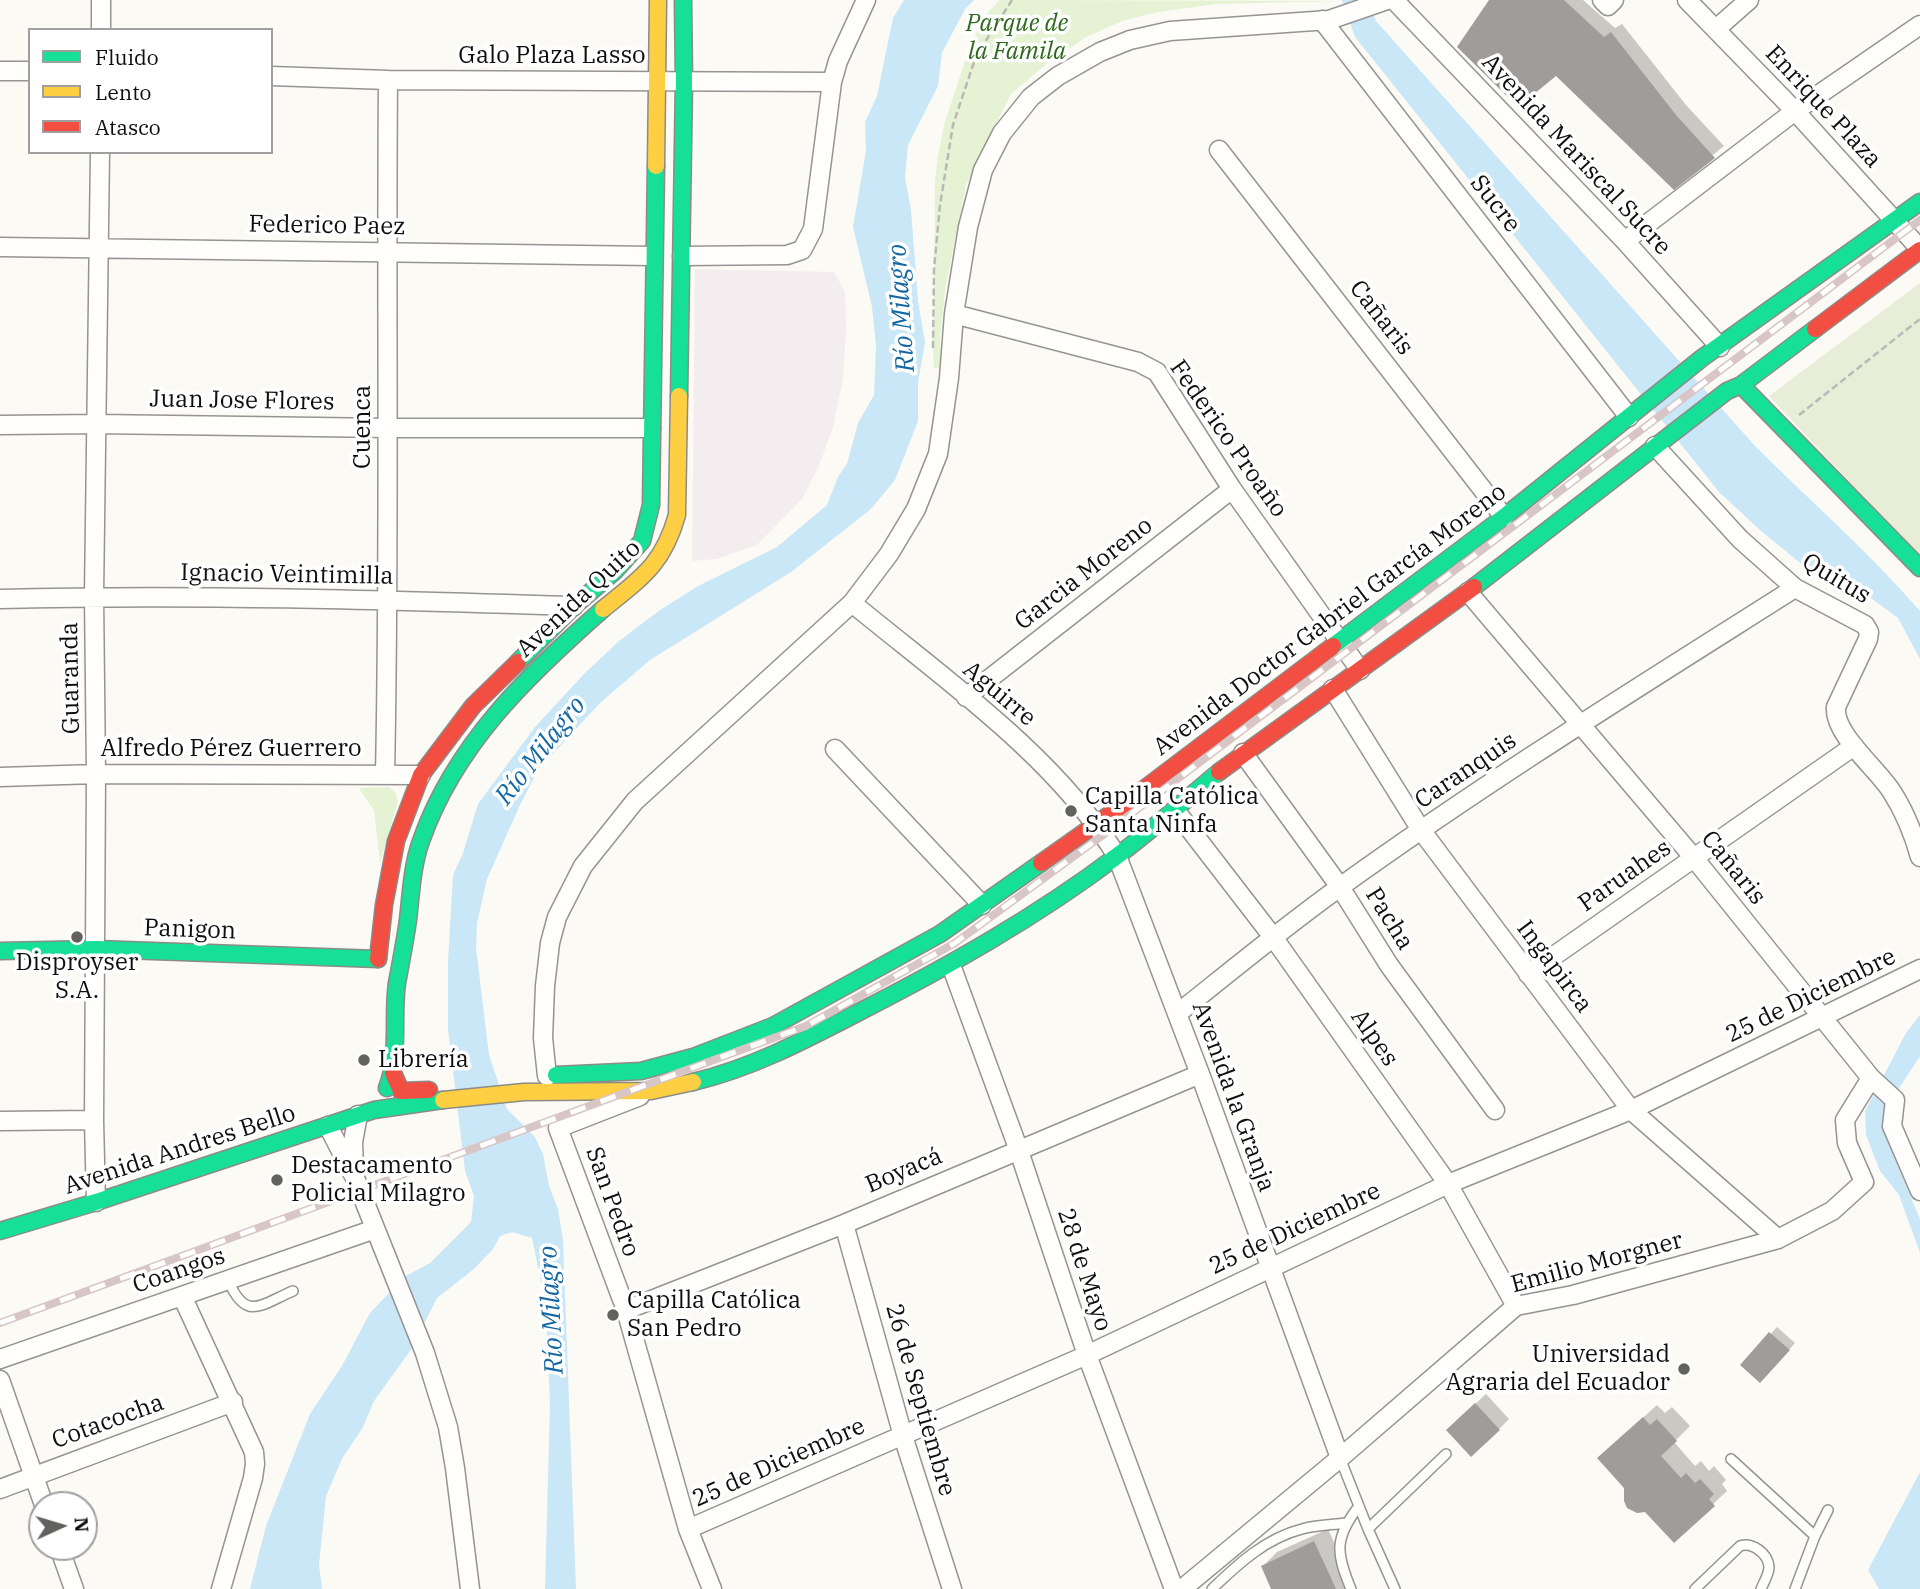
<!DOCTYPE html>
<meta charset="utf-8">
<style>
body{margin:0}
#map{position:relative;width:1920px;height:1589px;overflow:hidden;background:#fcfaf4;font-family:"IBM Plex Serif",serif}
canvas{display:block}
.legend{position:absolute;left:28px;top:28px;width:245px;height:126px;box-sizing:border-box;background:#fff;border:2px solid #9f9f9f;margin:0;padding:9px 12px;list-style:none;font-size:21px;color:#0e0e0e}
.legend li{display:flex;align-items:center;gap:14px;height:35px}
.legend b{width:35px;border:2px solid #9f9f9f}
.north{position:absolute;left:28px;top:1491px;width:70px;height:70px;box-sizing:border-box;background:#fff;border:2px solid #9f9f9f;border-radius:50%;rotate:86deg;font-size:19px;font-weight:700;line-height:28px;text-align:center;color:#0e0e0e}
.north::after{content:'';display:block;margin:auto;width:24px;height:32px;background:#61615e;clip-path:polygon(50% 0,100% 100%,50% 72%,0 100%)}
</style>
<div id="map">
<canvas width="1920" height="1589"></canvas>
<ul class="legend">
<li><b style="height:9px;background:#16e098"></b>Fluido</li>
<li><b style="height:9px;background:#ffcf43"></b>Lento</li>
<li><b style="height:9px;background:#f24e42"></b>Atasco</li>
</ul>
<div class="north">N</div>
</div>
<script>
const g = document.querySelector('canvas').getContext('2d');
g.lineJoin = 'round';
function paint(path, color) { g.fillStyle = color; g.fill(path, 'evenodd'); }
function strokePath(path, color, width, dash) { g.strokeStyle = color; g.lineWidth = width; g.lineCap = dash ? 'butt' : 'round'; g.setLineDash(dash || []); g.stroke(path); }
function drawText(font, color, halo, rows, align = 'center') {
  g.font = font + ' "IBM Plex Serif",serif'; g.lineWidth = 7; g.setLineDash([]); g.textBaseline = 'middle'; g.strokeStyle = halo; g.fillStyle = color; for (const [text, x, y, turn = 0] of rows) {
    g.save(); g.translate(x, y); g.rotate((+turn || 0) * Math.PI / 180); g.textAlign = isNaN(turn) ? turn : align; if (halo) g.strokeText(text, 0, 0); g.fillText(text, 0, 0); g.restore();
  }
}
const industrial = new Path2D(`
 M695,269L834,272L845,292L846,328L843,378L833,427L819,466L802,499L757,545L717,559L692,561Z`);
const green = new Path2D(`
 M1000,0L1343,1L1216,4L1158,12L1125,20L1088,36L1050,61L1011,94L966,185L945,290L940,339L941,368H934L932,337L934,309L935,179L938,156L944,125L968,52L977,31L989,11Z
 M389,787L396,793L398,801L380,863L374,811L359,788Z`);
const cemetery = new Path2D(`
 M1920,283V557L1769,396Z`);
const water = new Path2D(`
 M904,0H974L965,9L942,53L938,86L908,145L905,177L911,210L918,301L925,342L918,383V421L895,480L871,509L791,572L650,660L600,703L538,770L520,805L487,879L477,923L476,948L489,1055L507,1109L535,1137L543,1154L549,1186L558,1209L563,1240L576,1589H545L550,1405L548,1351L545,1302L532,1238L512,1232L500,1236L493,1249L474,1269L437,1298L410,1351L374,1401L362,1429L343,1457L326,1496L319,1565L322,1589H250L266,1526L310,1414L343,1364L370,1313L404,1277L430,1263L471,1222L474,1196L465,1171L448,1029V961L453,875L463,853L478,804L535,727L584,674L619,641L660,610L698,586L777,547L827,505L838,477L847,464L858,423L874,395L876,346L872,307L853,227L866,151L865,122L877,96L893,18Z
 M1342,0H1368L1376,21L1755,446C1810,501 1869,552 1920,611V659L1898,618L1872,599L1804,566L1760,530L1719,492L1355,37Z
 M1920,1015V1056L1883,1113L1885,1136L1920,1219V1253L1899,1195L1880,1171L1866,1135L1865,1111L1906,1033Z
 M1920,1472V1589H1879L1868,1570Z`);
const shadow = new Path2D(`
 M1491,0H1583L1615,28L1622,24L1686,105L1724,146L1674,187Z
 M1777,1327L1795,1343L1767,1375L1743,1365Z
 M1486,1394L1509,1419L1499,1429L1458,1420Z
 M1657,1405L1665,1413L1672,1407L1690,1426L1674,1442L1695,1466L1701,1461L1709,1471L1714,1466L1726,1480L1722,1484L1727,1491L1674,1541L1626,1488L1613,1445Z
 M1328,1529L1355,1589H1273L1263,1566L1277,1552Z`);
const building = new Path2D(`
 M1489,0H1564L1604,37L1611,32L1676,115L1715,158L1674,190L1556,76L1518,107L1457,47Z
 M1769,1332L1790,1350L1760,1383L1740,1365Z
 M1475,1403L1500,1430L1471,1457L1446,1430Z
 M1643,1417L1650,1425L1657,1419L1677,1441L1661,1456L1681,1478L1686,1473L1695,1483L1700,1479L1714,1494L1709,1499L1715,1506L1674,1543L1645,1512L1637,1513L1627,1508L1624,1501V1488L1597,1458Z
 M1314,1541L1336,1589H1271L1261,1566Z`);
const path = new Path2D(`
 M933,348L934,269L940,205L953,125L976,56L1012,0
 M1799,415L1920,319`);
const lane = new Path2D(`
 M228,1280C246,1322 260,1305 293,1291
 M1340,1458L1368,1529L1395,1589
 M1731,1459L1815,1536
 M1368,1529L1446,1454
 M1212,1589C1238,1564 1266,1538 1302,1529C1316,1525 1331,1525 1346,1523
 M1351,1589C1336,1553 1334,1538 1359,1506
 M1695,1589L1740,1546C1752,1542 1768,1553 1769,1567C1769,1574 1764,1582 1761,1589
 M1795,1589L1815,1536L1828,1510`);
const street = new Path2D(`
 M1394,0L1625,241L1720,347
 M1602,0L1608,6L1614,0
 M1687,0L1795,111L1920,249
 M1322,20L1629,417
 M1716,29L1749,0
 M101,30V0
 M0,71H30
 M271,76L388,80L832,82
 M1219,150L1504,517
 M1625,241L1795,111L1920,25
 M0,247L653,256
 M682,256L787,255L802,250L813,229L832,82L838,61L866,0
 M954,314L1138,362L1157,372L1232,489L1360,670
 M0,425L97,424L388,428H651
 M1655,446L1740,539L1795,588L1865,625L1869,632L1868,639L1836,707C1833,734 1878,769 1892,792C1904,811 1914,835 1920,857
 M1468,592L1694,858L1871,1078L1895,1100L1892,1126L1920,1191
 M0,599C191,594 383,600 574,606
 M852,603C943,678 1054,755 1117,856L1200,1074L1340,1458
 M1333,689L1421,830L1631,1110L1778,1239
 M966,697L1232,489
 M835,749L982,905
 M1243,753L1340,887L1389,965L1495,1110
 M385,774C390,542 386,311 388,80
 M0,777L96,774L421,775
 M1175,810L1273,937L1448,1184L1516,1306
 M951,965L1018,1148L1087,1355L1174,1589
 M1528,974L1854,746
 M1177,1014C1231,971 1284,927 1340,887C1487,781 1642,685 1795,588
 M547,1076L543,1038L545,986L550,943L557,917L583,866L635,801L852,603L889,554L916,509L938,454L949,378L954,314L968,227L983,170L1002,133L1031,97L1058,76L1100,52L1130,40L1170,31L1329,20L1387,0
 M640,1096L558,1128L626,1310L688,1529L712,1589
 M0,1121L94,1120
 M328,1126L355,1178L425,1353L448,1427L455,1468L470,1589
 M354,1171L353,1142L358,1115
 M96,1202L94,1120L96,774L94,596L100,152
 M844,1224L903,1436L952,1589
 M182,1296L254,1452L255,1464L253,1478L221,1589
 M626,1310L844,1224L1200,1074
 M0,1359L375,1229
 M0,1380L44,1505
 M0,1489L233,1402
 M688,1529L1087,1355L1448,1184L1631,1110L1920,969
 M59,1547L74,1589
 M1182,1589L1340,1458L1516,1306L1573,1295L1778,1239L1832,1211L1864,1182L1847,1143L1845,1120L1871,1078`);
const fast = new Path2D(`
 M1741,385L1920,568
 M679,396L684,81L683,0
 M1474,587L1727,391L1741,385L1815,329
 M1333,646L1504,517L1702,358L1920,202
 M518,662L574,606L615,571L642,541L651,505L656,166
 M0,951L96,949L378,959
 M556,1075L641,1071L693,1057L773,1026L940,934L1041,863
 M693,1082C752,1068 805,1040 859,1012C949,966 1036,917 1117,856C1152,830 1185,800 1219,772
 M387,1088C400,1055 392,1017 397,983C401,962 405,941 408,920C411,894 412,866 421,841C455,744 528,675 603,609
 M0,1231L96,1202L374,1110L443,1100`);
const slow = new Path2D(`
 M656,166L658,0
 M603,609C641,578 663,565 677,515L679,396
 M443,1100L524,1092L651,1091L693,1082`);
const jam = new Path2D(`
 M1815,329L1920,250
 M1219,772L1474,587
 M1041,863L1123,805L1333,646
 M378,959L384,905L396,841L421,775L473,706L518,662
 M393,1073L401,1091L429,1090`);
const rail = new Path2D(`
 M0,1323L806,1026L955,943L1103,835L1920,220`);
const markers = [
 [1071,811,7,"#61615e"],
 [77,937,7,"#61615e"],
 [364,1060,7,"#61615e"],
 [277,1180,7,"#61615e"],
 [613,1315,7,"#61615e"],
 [1684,1369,7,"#61615e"]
];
const parkNames = [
 ["Parque de",1017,24],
 ["la Famila",1017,52]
];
const streetNames = [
 ["Galo Plaza Lasso",552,56],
 ["Enrique Plaza",1823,107,47],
 ["Avenida Mariscal Sucre",1576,155,47],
 ["Sucre",1495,204,52],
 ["Federico Paez",327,226,1],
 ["Cañaris",1381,318,52],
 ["Juan Jose Flores",242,401,1],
 ["Cuenca",363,427,-90],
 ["Federico Proaño",1228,439,55],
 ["Garcia Moreno",1084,574,-38],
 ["Ignacio Veintimilla",287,575,1],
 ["Quitus",1836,579,31],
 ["Avenida Quito",579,599,-43],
 ["Avenida Doctor Gabriel García Moreno",1330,620,-37],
 ["Guaranda",71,678,-91],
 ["Aguirre",999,694,40],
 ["Alfredo Pérez Guerrero",231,749],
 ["Caranquis",1466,771,-34],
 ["Cañaris",1733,868,51],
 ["Paruahes",1625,876,-35],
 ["Pacha",1389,919,58],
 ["Panigon",190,930,2],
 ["Ingapirca",1554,967,53],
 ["25 de Diciembre",1811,996,-26],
 ["Alpes",1374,1038,55],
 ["Avenida la Granja",1233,1097,70],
 ["Avenida Andres Bello",180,1150,-18],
 ["Boyacá",904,1171,-23],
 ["San Pedro",612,1202,70],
 ["25 de Diciembre",1295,1229,-25],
 ["Emilio Morgner",1597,1263,-15],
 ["28 de Mayo",1084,1270,72],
 ["Coangos",179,1271,-19],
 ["26 de Septiembre",920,1400,74],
 ["Cotacocha",108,1422,-20],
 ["25 de Diciembre",779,1463,-24]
];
const poiNames = [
 ["Capilla Católica",1085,797],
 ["Santa Ninfa",1085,825],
 ["Disproyser",77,963,"center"],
 ["S.A.",77,991,"center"],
 ["Librería",378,1060],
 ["Destacamento",291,1166],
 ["Policial Milagro",291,1194],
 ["Capilla Católica",627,1301],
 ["San Pedro",627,1329],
 ["Universidad",1670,1355,"right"],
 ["Agraria del Ecuador",1670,1383,"right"]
];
const waterNames = [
 ["Río Milagro",902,308,-94],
 ["Río Milagro",541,751,-52],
 ["Río Milagro",552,1310,-93]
];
paint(industrial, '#f3edf0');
paint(green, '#e5f2d3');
paint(cemetery, '#e8edd7');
paint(water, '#c9e7f7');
paint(shadow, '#0003');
paint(building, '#9f9c99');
strokePath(lane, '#959492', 12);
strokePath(street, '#959492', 21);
strokePath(fast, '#8c8b88', 19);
strokePath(slow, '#8c8b88', 19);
strokePath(jam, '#8c8b88', 19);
strokePath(path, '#b8b8b7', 2.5, [7, 3.5]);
strokePath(lane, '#fffefd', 9);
strokePath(street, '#fffefd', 18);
strokePath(fast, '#16e098', 16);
strokePath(slow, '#ffcf43', 16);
strokePath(jam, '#f24e42', 16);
strokePath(rail, '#d8c5c5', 8);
strokePath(rail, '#fff', 5, [16]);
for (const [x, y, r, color] of markers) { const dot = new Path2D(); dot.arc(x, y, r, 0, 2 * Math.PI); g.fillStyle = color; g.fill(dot); strokePath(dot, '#fff', 2.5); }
drawText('italic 24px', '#2d691c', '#fff', parkNames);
drawText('24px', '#0e0e0e', '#fff', streetNames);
drawText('24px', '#0e0e0e', '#fff', poiNames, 'left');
drawText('italic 26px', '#1368a4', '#fff', waterNames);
</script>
